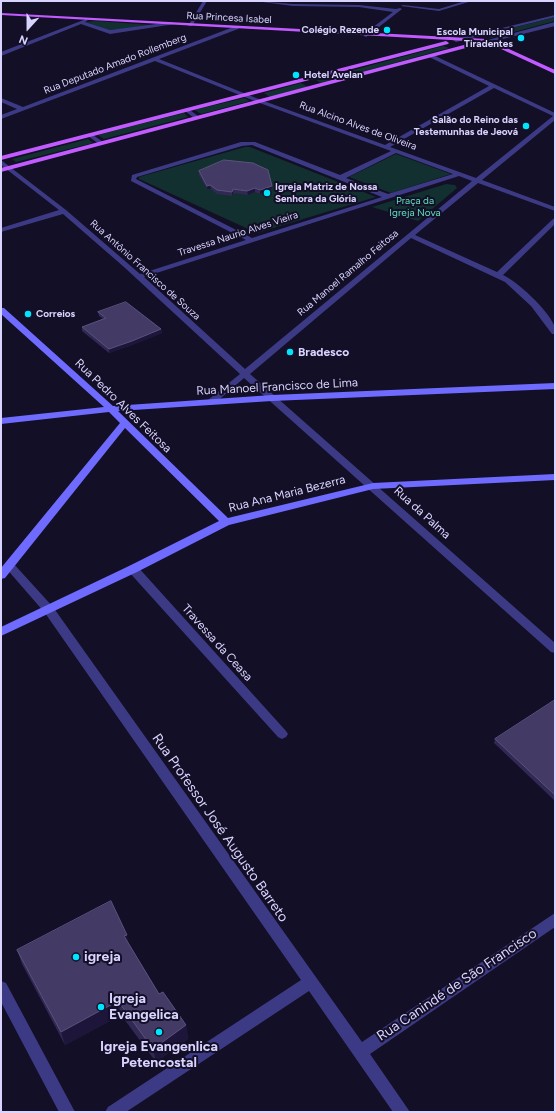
<!DOCTYPE html>
<meta charset="utf-8">
<style>
body{margin:0}
#map{position:relative;width:556px;height:1113px;overflow:hidden;background:#130f26;font-family:Figtree,sans-serif}
canvas{display:block}
.frame{position:absolute;inset:0;border:2px solid #d9d4ff;pointer-events:none}
.north{position:absolute;left:8px;top:8px;width:40px;height:40px;-webkit-text-stroke:3px #130f26;paint-order:stroke;rotate:201deg;font-size:11px;font-weight:700;line-height:16px;text-align:center;color:#d9d4ff}
.north::after{content:'';display:block;margin:auto;width:14px;height:18px;background:#d9d4ff;clip-path:polygon(50% 0,100% 100%,50% 72%,0 100%)}
</style>
<div id="map">
<canvas width="556" height="1113"></canvas>
<div class="frame"></div>
<div class="north">N</div>
</div>
<script>
const g = document.querySelector('canvas').getContext('2d');
g.lineJoin = 'round';
function paint(path, color) { g.fillStyle = color; g.fill(path, 'evenodd'); }
function strokePath(path, color, width, dash) { g.strokeStyle = color; g.lineWidth = width; g.lineCap = dash ? 'butt' : 'round'; g.setLineDash(dash || []); g.stroke(path); }
function drawText(font, color, halo, rows, align = 'center') {
  g.font = font + ' Figtree,sans-serif'; g.lineWidth = 4; g.setLineDash([]); g.textBaseline = 'middle'; g.strokeStyle = halo; g.fillStyle = color; for (const [text, x, y, turn = 0] of rows) {
    g.save(); g.translate(x, y); g.rotate((+turn || 0) * Math.PI / 180); g.textAlign = isNaN(turn) ? turn : align; if (halo) g.strokeText(text, 0, 0); g.fillText(text, 0, 0); g.restore();
  }
}
const green = new Path2D(`
 M555,17V21L491,38L485,35Z
 M96,21L151,25V26L110,30L85,22Z
 M443,46L449,48L321,83L316,80Z
 M301,83L308,87L270,97L264,93Z
 M244,98L250,101L201,114L195,110Z
 M184,113L188,117L104,139L98,135Z
 M88,139L93,143L16,162L12,159Z
 M245,147H250L376,197L257,233L139,179V177Z
 M396,154L451,174L391,193L349,177Z
 M446,184L455,185L457,188L418,221L372,207Z`);
const street = new Path2D(`
 M203,1H207L192,26H188Z
 M255,1L293,4L359,5L396,9L400,8L402,9L366,37L364,36V34L393,12L359,7L293,6Z
 M465,1H472L439,11L401,6L403,5L439,9Z
 M555,15V17L456,42L453,40Z
 M86,19L88,20L85,22L110,30L172,22L175,24L110,34L81,24L1,56V52Z
 M555,22V26L487,43L484,41Z
 M236,26L239,28L238,29L159,59L261,100L385,145L489,86L429,57V55L431,54L555,113V120L482,180L555,207V211L478,183L415,235L497,272L553,219L555,218V224L503,275C518,282 547,309 554,325C556,328 555,331 555,334H552L531,306L505,282L411,238L250,374L555,643V653L551,652L244,378L214,404H208L207,402L208,400L240,374L124,267L63,214L1,232V228L59,210L1,165V160L66,210L140,274L246,240L131,181L132,175L241,142H255L340,175L391,151L257,102L155,61L1,119V115L17,109L1,102V98L23,107ZM494,88L553,116L476,178L390,147ZM252,145L382,197L252,238L136,179L137,177L242,146ZM396,153L453,174L388,194L346,178ZM459,176L472,181L245,369L144,277Z
 M187,108L198,116V118H194L185,111V109Z
 M90,133L103,142V144H99L88,136V134Z
 M9,561L13,563L53,607L362,1042L555,913V927L370,1054L410,1112H393L309,991L126,1112H105L108,1107L301,980L45,613L5,567L4,565Z
 M133,565L137,566L286,731L288,734L286,737L282,739L278,737L129,572L128,569L129,566Z
 M1,981L6,983L75,1112H59L1,1002Z`);
const secondary = new Path2D(`
 M1,308H4L113,406L272,395L555,383V389L272,401L118,411L228,518L373,483L555,474V480L373,489L229,525L137,572L1,636V627L129,566L219,521L125,428L5,578L1,579V568L120,423L109,412L1,424V418L104,407L1,314Z`);
const primary = new Path2D(`
 M1,13L487,39L555,70V74L486,42L1,15Z
 M446,41L449,43L448,44L1,160V156Z
 M475,42L478,44L477,45L1,172V168Z`);
const wall = new Path2D(`
 M199,171L272,189L260,194L255,192L248,195L233,193L232,196L217,194L211,189H207L199,175Z
 M98,312L161,329L162,333L132,345L109,353L82,331V327L103,319L99,316Z
 M555,700V801L494,743L495,739Z
 M129,944L159,994L186,1025L188,1039L156,1062L121,1015L65,1045L22,964L17,950Z`);
const shadedWall = new Path2D(`
 M210,185L211,189H207V186Z
 M272,186V189L260,194V190Z
 M255,188V192L248,195L247,191Z
 M233,189V193L232,196V192Z
 M161,329L162,333L132,345L109,353V349Z
 M127,935L130,949L124,936Z
 M118,1001L121,1015L65,1045L61,1032Z
 M186,1025L188,1039L156,1062L153,1049Z`);
const building = new Path2D(`
 M224,160L253,163L268,170L272,186L260,190L255,188L247,191L233,189L232,192L217,190L210,185L207,186L199,171Z
 M126,302L161,329L132,341L109,349L82,327L106,318L98,312Z
 M555,700V795L495,739Z
 M111,901L127,935L124,936L159,994L163,992L186,1025L153,1049L118,1001L61,1032L17,950Z`);
const markers = [
 [387,30,4,"#00e5ff"],
 [521,38,4,"#00e5ff"],
 [296,75,4,"#00e5ff"],
 [526,126,4,"#00e5ff"],
 [267,193,4,"#00e5ff"],
 [28,314,4,"#00e5ff"],
 [290,352,4,"#00e5ff"],
 [76,957,4,"#00e5ff"],
 [101,1007,4,"#00e5ff"],
 [159,1032,4,"#00e5ff"]
];
const farStreetnames = [
 ["Rua Princesa Isabel",229,18,3],
 ["Rua Deputado Amado Rollemberg",115,64,-21],
 ["Rua Alcino Alves de Oliveira",358,126,20],
 ["Travessa Naurio Alves Vieira",238,234,-18],
 ["Rua Antônio Francisco de Souza",145,270,42],
 ["Rua Manoel Ramalho Feitosa",348,273,-40]
];
const farPoinames = [
 ["Colégio Rezende",379,30],
 ["Escola Municipal",513,32],
 ["Tiradentes",513,44],
 ["Hotel Avelan",304,75,"left"],
 ["Salão do Reino das",518,120],
 ["Testemunhas de Jeová",518,132],
 ["Igreja Matriz de Nossa",275,187,"left"],
 ["Senhora da Glória",275,199,"left"],
 ["Correios",36,314,"left"]
];
const farParknames = [
 ["Praça da",415,201],
 ["Igreja Nova",415,213]
];
const poiNames = [
 ["Bradesco",298,352]
];
const streetNames = [
 ["Rua Manoel Francisco de Lima",277,387,-3],
 ["Rua Pedro Alves Feitosa",123,406,44],
 ["Rua Ana Maria Bezerra",287,494,-14],
 ["Rua da Palma",422,513,42],
 ["Travessa da Ceasa",217,643,48]
];
const nearStreetnames = [
 ["Rua Professor José Augusto Barreto",220,828,55],
 ["Rua Canindé de São Francisco",457,985,-34]
];
const nearPoinames = [
 ["igreja",84,957],
 ["Igreja",109,999],
 ["Evangelica",109,1015],
 ["Igreja Evangenlica",159,1047,"center"],
 ["Petencostal",159,1063,"center"]
];
paint(green, '#12302f');
paint(street, '#3d3a85');
paint(secondary, '#6f6bff');
paint(primary, '#c25bff');
paint(wall, '#312854');
paint(shadedWall, '#1d163a');
paint(building, '#433a66');
strokePath(building, '#5a527e', 1);
for (const [x, y, r, color] of markers) { const dot = new Path2D(); dot.arc(x, y, r, 0, 2 * Math.PI); g.fillStyle = color; g.fill(dot); strokePath(dot, '#130f26', 1.5); }
drawText('10px', '#d9d4ff', '#130f26', farStreetnames);
drawText('bold 10px', '#d9d4ff', '#130f26', farPoinames, 'right');
drawText('10px', '#5fe0c0', '#130f26', farParknames);
drawText('bold 12px', '#d9d4ff', '#130f26', poiNames, 'left');
drawText('12px', '#d9d4ff', '#130f26', streetNames);
drawText('14px', '#d9d4ff', '#130f26', nearStreetnames);
drawText('bold 14px', '#d9d4ff', '#130f26', nearPoinames, 'left');
</script>
